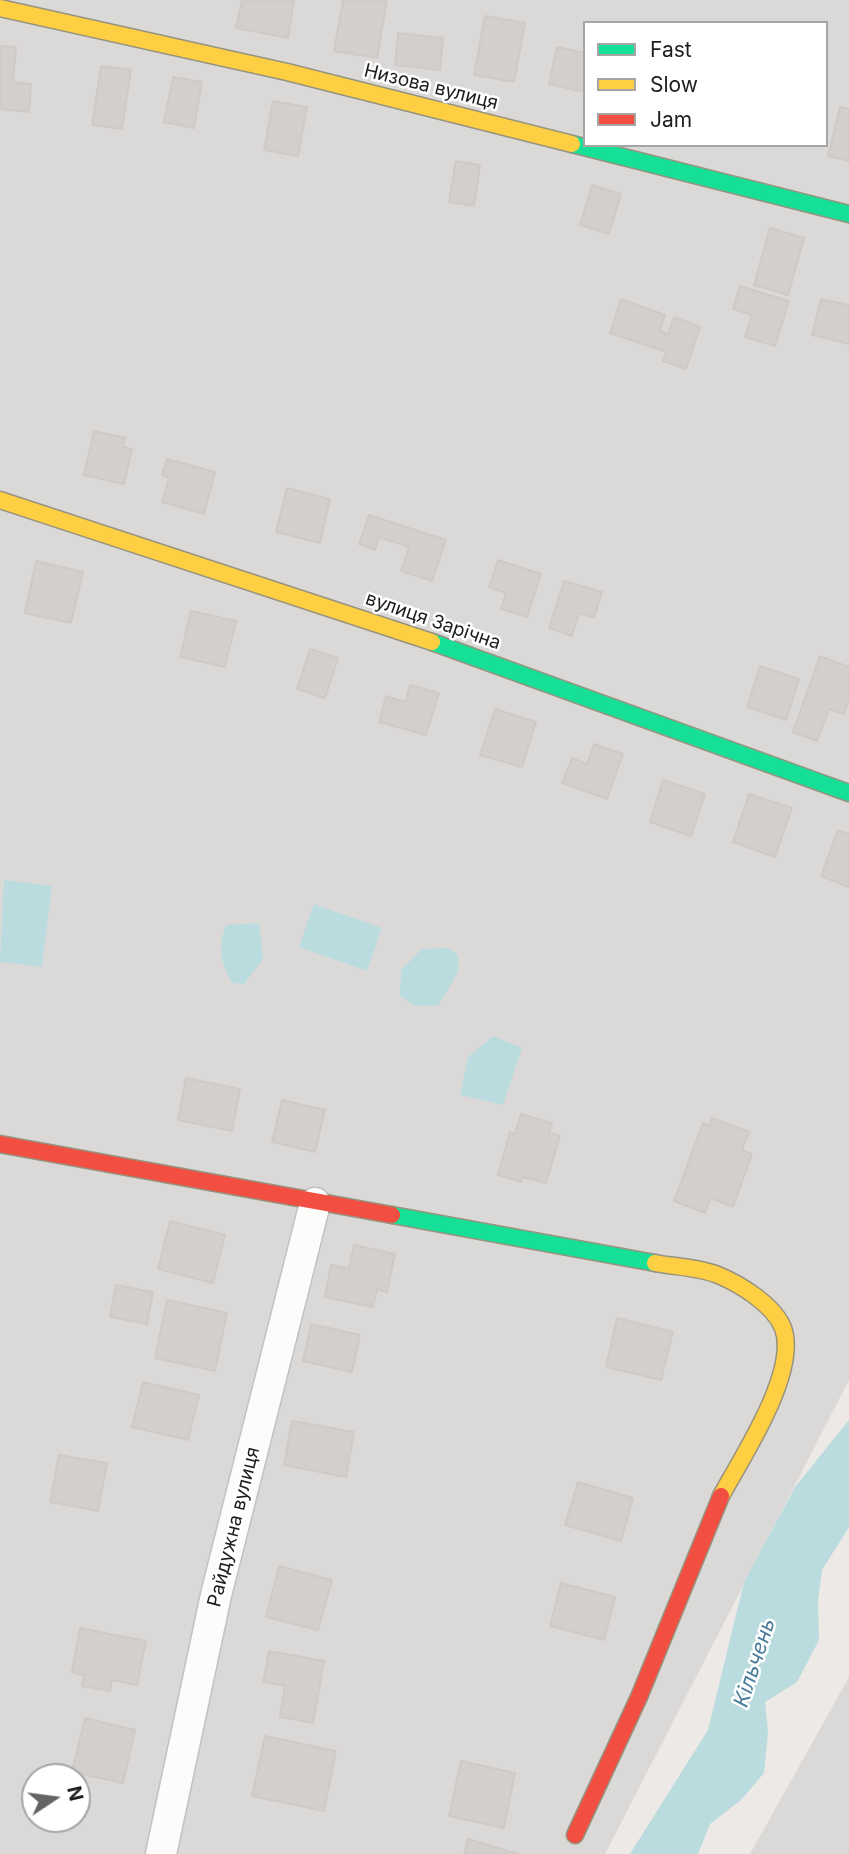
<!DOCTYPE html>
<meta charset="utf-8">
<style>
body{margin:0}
#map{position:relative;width:849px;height:1854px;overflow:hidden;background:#ece9e6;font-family:Inter,sans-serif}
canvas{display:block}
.legend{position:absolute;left:583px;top:21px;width:245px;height:126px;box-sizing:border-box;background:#fff;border:2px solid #a5a5a5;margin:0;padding:9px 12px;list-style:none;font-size:21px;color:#1d1d1d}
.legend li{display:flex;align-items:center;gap:14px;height:35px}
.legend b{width:35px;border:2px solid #a5a5a5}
.north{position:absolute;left:21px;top:1763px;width:70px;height:70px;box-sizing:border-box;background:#fff;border:2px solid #a5a5a5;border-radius:50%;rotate:77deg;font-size:19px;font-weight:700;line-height:28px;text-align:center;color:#1d1d1d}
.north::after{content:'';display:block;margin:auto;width:24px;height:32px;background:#656463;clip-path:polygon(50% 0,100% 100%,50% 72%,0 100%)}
</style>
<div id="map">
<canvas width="849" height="1854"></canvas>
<ul class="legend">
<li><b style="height:9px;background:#16e098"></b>Fast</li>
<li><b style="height:9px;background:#ffcf43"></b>Slow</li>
<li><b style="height:9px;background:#f24e42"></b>Jam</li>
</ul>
<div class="north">N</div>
</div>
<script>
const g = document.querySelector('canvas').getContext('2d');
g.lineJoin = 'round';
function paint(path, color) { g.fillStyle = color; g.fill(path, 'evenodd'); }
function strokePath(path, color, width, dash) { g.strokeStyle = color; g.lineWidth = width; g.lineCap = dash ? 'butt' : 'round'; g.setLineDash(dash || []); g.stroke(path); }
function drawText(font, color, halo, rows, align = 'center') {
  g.font = font + ' Inter,sans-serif'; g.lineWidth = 5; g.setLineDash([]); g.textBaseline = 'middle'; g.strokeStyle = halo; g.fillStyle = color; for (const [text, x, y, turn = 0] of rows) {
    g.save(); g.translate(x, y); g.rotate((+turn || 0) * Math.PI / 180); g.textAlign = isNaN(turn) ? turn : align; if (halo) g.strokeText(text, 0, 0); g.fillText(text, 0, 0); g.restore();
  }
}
const residential = new Path2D(`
 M0,0H849V1380L605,1854H0ZM585,23H826V145H585ZM35,1777H77V1819H35Z
 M849,1677V1854H750Z`);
const water = new Path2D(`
 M4,880L52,886L42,967L0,962Z
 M314,904L382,928L367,971L299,947Z
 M259,923L263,959L244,984L233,983C220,964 218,946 226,925Z
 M449,948L458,955V972L438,1006H415L400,996L401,970L422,949Z
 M493,1036L522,1048L503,1105L460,1095L468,1057Z
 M849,1420V1527L822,1570L818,1600L819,1640L797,1682L765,1702L768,1732L764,1773L741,1800L710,1824L698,1854H630L708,1730L744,1582L795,1487Z`);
const building = new Path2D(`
 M242,0H294L288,38L236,28Z
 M343,0H387L377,58L334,51Z
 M485,16L525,23L514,82L474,75Z
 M398,33L443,38L440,70L395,65Z
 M0,46L16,47L13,82L31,84L29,112L0,109Z
 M557,47L585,53V92L549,84Z
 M101,66L131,70L122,129L92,125Z
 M173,77L202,82L194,128L164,122Z
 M273,101L307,107L298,156L264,150Z
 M840,107L849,109V161L828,156Z
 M456,161L480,165L474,206L449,202Z
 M592,185L621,194L609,234L580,225Z
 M770,228L804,238L788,295L754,285Z
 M740,286L789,301L775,346L745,337L752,315L733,309Z
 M621,299L665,315L660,331L668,334L674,317L700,327L686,369L663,361L666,352L610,333Z
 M821,299L849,305V344L812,335Z
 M94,431L125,438L123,447L132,449L124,484L84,475Z
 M167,459L215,472L204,514L162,502L169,478L162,475Z
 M287,488L330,499L320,543L276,532Z
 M369,515L446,540L432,581L401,571L409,547L379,537L375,550L359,544Z
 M498,560L541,574L527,617L501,609L506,593L489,587Z
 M36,561L83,572L71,623L25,613Z
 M564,581L602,592L594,618L579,613L572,636L549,628Z
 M191,611L236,621L225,667L180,657Z
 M310,649L338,658L325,698L297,689Z
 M820,656L849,667V699L844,714L829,709L817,741L793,732Z
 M760,666L799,679L786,720L747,707Z
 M410,685L439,693L426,735L379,722L386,696L405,702Z
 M495,709L536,722L522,767L480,755Z
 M594,744L623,754L607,799L562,783L572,758L587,764Z
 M663,780L705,794L691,836L650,822Z
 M749,794L792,808L775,857L733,842Z
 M838,830L849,834V887L821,876Z
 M186,1078L240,1089L232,1131L178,1120Z
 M282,1100L325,1110L315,1152L272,1142Z
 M521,1114L552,1123L549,1133L560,1136L546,1183L523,1177L521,1182L498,1175L510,1132L515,1134Z
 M712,1118L749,1132L742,1150L752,1154L733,1207L711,1198L705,1213L674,1201L703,1123L709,1126Z
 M170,1221L225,1235L213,1283L158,1269Z
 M354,1245L395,1254L387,1292L377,1289L373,1307L325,1297L331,1265L349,1269Z
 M116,1285L153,1292L147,1324L110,1317Z
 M167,1300L227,1313L215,1371L155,1358Z
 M617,1318L673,1332L661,1380L606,1367Z
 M311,1324L360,1335L352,1372L303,1361Z
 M143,1382L199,1395L188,1440L132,1427Z
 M292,1421L354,1432L346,1477L284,1465Z
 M59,1455L107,1463L98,1511L50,1502Z
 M578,1482L633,1498L621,1541L565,1525Z
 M279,1566L332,1580L318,1630L266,1617Z
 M561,1583L615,1597L604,1640L550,1626Z
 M80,1628L146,1641L137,1685L112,1680L110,1691L82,1686L84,1675L72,1672Z
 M269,1651L324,1661L313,1723L280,1717L285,1686L263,1682Z
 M85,1718L135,1730L123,1783L72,1772Z
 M265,1736L336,1751L324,1811L252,1796Z
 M461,1761L515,1773L504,1828L449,1816Z
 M468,1839L518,1854H464Z`);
const street = new Path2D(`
 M161,1854L216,1595L315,1203`);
const fast = new Path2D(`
 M572,144L849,214
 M432,642L849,793
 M392,1215L655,1263`);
const slow = new Path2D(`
 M0,8L287,72L572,144
 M0,500L432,642
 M655,1263C675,1267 699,1267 718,1275C740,1284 774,1305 783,1328C799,1372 742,1457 721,1496`);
const jam = new Path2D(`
 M0,1144L392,1215
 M575,1835L639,1697L721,1496`);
const streetNames = [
 ["Низова вулиця",431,87,14],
 ["вулиця Зарічна",433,621,19],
 ["Райдужна вулиця",234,1527,-76]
];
const waterNames = [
 ["Кільчень",755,1663,-72]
];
paint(residential, '#dbd9d8');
paint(water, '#bbdcde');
paint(building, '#d3cfcd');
strokePath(building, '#cfcac8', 2);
strokePath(street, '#c3c1c0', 33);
strokePath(fast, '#96937f', 19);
strokePath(slow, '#96937f', 19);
strokePath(jam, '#96937f', 19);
strokePath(street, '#fcfcfb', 30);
strokePath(fast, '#16e098', 16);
strokePath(slow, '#ffcf43', 16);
strokePath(jam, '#f24e42', 16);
drawText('19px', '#1d1d1d', '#fff', streetNames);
drawText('italic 21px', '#487c9a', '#fff', waterNames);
</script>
